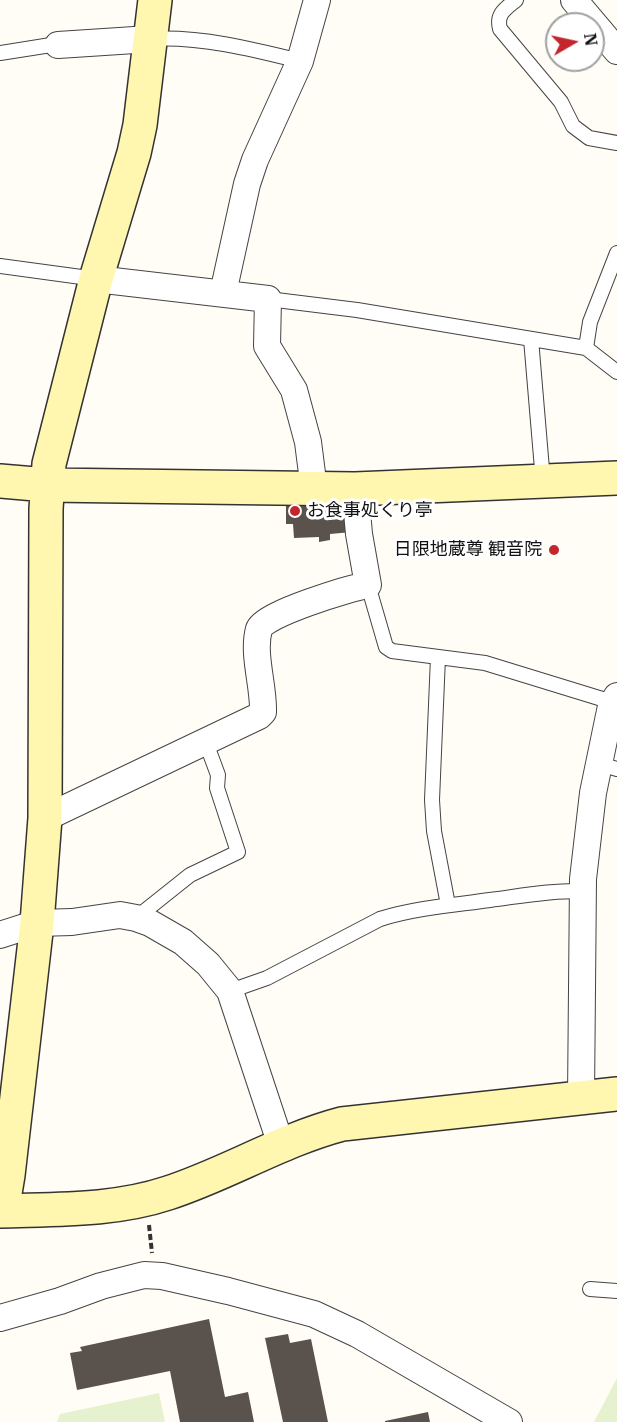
<!DOCTYPE html>
<meta charset="utf-8">
<style>
body{margin:0}
#map{position:relative;width:617px;height:1422px;overflow:hidden;background:#fffdf5;font-family:"IBM Plex Serif",serif}
canvas{display:block}
.north{position:absolute;left:545px;top:12px;width:60px;height:60px;box-sizing:border-box;background:#fff;border:2px solid #a0a0a0;border-radius:50%;rotate:81deg;font-size:16px;font-weight:700;line-height:24px;text-align:center;color:#111}
.north::after{content:'';display:block;margin:auto;width:21px;height:27px;background:#c4262e;clip-path:polygon(50% 0,100% 100%,50% 72%,0 100%)}
</style>
<div id="map">
<canvas width="617" height="1422"></canvas>
<div class="north">N</div>
</div>
<script>
const g = document.querySelector('canvas').getContext('2d');
g.lineJoin = 'round';
function paint(path, color) { g.fillStyle = color; g.fill(path, 'evenodd'); }
function strokePath(path, color, width, dash) { g.strokeStyle = color; g.lineWidth = width; g.lineCap = dash ? 'butt' : 'round'; g.setLineDash(dash || []); g.stroke(path); }
function drawText(font, color, halo, rows, align = 'center') {
  g.font = font + ' "IBM Plex Serif","Noto Sans JP",serif'; g.lineWidth = 6; g.setLineDash([]); g.textBaseline = 'middle'; g.strokeStyle = halo; g.fillStyle = color; for (const [text, x, y, turn = 0] of rows) {
    g.save(); g.translate(x, y); g.rotate((+turn || 0) * Math.PI / 180); g.textAlign = isNaN(turn) ? turn : align; if (halo) g.strokeText(text, 0, 0); g.fillText(text, 0, 0); g.restore();
  }
}
const pitch = new Path2D(`
 M617,1378V1422H594Z
 M159,1393L165,1422H57L60,1414Z`);
const building = new Path2D(`
 M308,502V505L346,502L352,532L330,534V540L319,542V537L294,538L293,524H286V503Z
 M209,1319L225,1397L248,1392L254,1422H180L170,1371L77,1390L70,1353L82,1351L80,1347Z
 M288,1334L290,1343L311,1339L328,1422H283L265,1338Z
 M428,1412L430,1422H385V1421Z`);
const path = new Path2D(`
 M149,1225L152,1253`);
const lane = new Path2D(`
 M516,0C505,9 496,14 500,29L561,102L573,126L589,138L617,143
 M150,39C200,36 252,49 300,61
 M0,53L51,45H58
 M0,266L96,279
 M268,299L357,310L586,348L617,372
 M531,339L543,481
 M586,348L590,322L617,253
 M368,585L386,647L392,651L485,663L612,702
 M438,657L432,800L434,831L448,905
 M600,764L617,769
 M136,918L190,875L238,852L217,788L218,775L205,740
 M230,991L267,978L380,919C415,908 454,905 490,900C521,896 552,890 583,891
 M590,1289L617,1291`);
const street = new Path2D(`
 M574,0L617,51
 M58,45L150,39
 M96,279L268,299L267,346L294,390L308,442L314,489
 M223,293L247,184L255,160L300,61L317,0
 M45,818L259,716L263,712C264,686 252,654 259,629C264,614 350,588 368,585L359,534L355,489
 M0,935L37,923L72,922L120,915L136,918L150,923L183,942L208,964L230,991L281,1145
 M581,1098L583,879L593,793L611,706L617,696
 M0,1318L60,1301L101,1286L144,1275L162,1276L228,1291L314,1314L357,1334L509,1422`);
const secondary = new Path2D(`
 M0,481L47,485L355,489L617,478
 M0,1211C56,1209 114,1211 168,1193C227,1174 281,1140 342,1124L617,1094
 M2,1211L8,1175L37,923L45,818L46,509L49,464L96,279L134,153L140,125L155,0`);
const markers = [
 [295,511,6,"#c4262e"],
 [554,550,6,"#c4262e"]
];
const poiNames = [
 ["お食事処くり亭",307,511],
 ["日限地蔵尊 観音院",542,550,"right"]
];
paint(pitch, '#e6f2cf');
paint(building, '#5a524d');
strokePath(lane, '#444', 16);
strokePath(street, '#444', 28);
strokePath(secondary, '#333', 36);
strokePath(path, '#333', 4, [6, 3]);
strokePath(lane, '#fff', 14);
strokePath(street, '#fff', 26);
strokePath(secondary, '#fff6b0', 33);
for (const [x, y, r, color] of markers) { const dot = new Path2D(); dot.arc(x, y, r, 0, 2 * Math.PI); g.fillStyle = color; g.fill(dot); strokePath(dot, '#fff', 2); }
drawText('18px', '#111', '#fff', poiNames, 'left');
</script>
